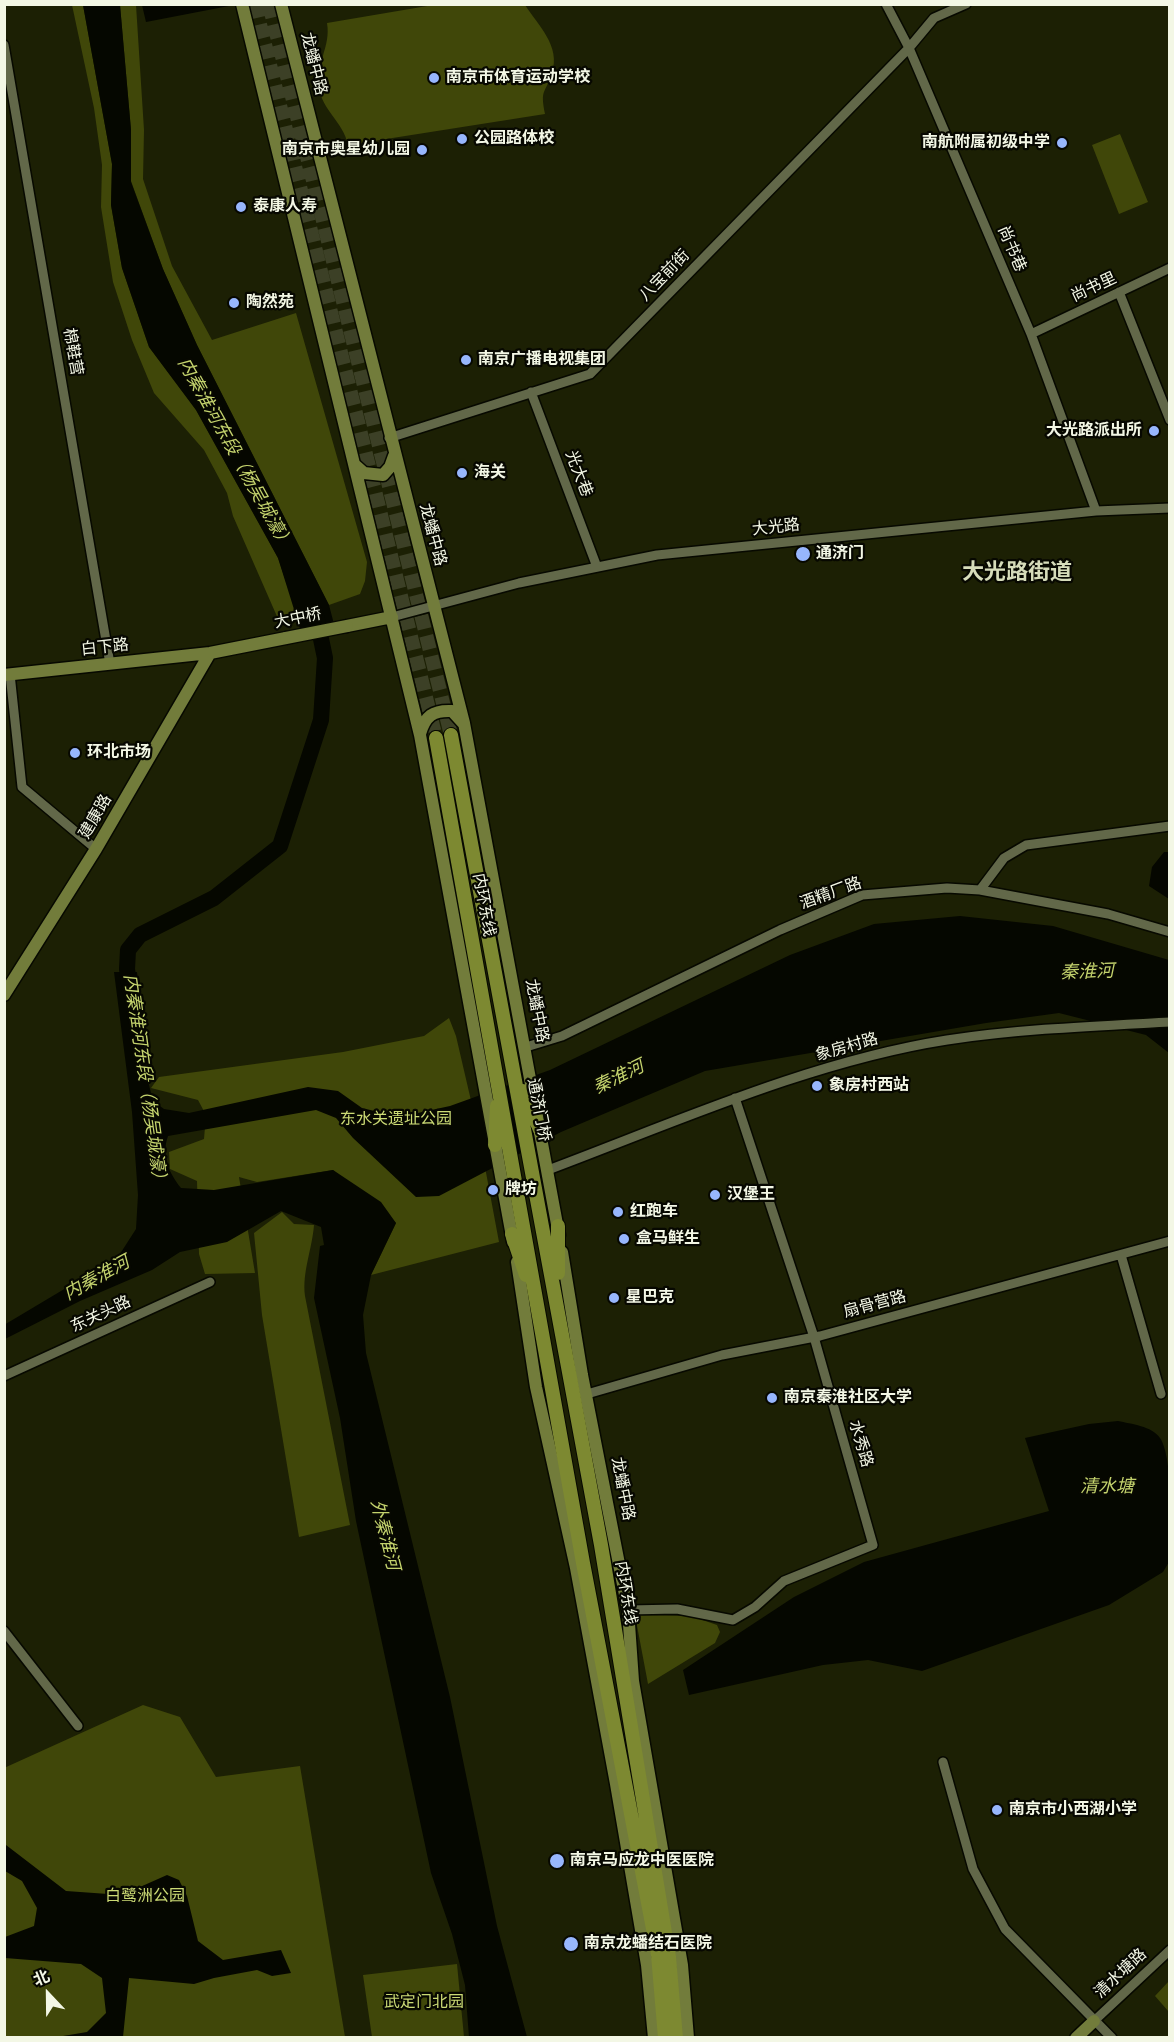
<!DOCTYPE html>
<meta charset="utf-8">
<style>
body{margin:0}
#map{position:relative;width:1174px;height:2042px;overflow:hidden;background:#1c2004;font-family:"Titillium Web","Noto Sans SC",sans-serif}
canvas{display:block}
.frame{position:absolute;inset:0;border:6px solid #f3f7e5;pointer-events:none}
.north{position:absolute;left:18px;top:1964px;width:60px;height:60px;-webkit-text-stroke:4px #070801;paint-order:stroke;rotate:338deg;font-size:16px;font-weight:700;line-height:24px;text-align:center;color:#f3f7e5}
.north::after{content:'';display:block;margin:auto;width:21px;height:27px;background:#f3f7e5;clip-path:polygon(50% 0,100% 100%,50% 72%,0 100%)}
</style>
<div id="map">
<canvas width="1174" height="2042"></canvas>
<div class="frame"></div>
<div class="north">北</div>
</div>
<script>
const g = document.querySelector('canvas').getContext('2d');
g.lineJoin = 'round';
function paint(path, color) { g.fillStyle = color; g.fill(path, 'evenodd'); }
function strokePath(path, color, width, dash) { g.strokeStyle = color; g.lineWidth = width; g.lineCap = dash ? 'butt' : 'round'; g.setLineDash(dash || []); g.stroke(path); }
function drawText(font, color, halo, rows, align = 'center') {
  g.font = font + ' "Titillium Web","Noto Sans SC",sans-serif'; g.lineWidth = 4.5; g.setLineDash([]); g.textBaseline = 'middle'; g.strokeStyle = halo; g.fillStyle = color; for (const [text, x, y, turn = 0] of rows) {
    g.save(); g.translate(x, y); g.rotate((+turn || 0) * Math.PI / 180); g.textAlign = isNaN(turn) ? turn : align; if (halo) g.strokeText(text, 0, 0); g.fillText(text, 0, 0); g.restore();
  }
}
const green = new Path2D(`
 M439,4L525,5C538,25 561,46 552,73C545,95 540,88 545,114L348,145C343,121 322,111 319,87C316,61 331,47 327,23Z
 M72,5H83L112,164L111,205L122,268L149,347L196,410L278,558L297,614L279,621L233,516L227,493L204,450L154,393L132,340L113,282L101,207L102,165L94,108Z
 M120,5H136L144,130L143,179L172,266L212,340L296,313L367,562L365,581L360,594L329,605L197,345L163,269L131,181V130Z
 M1120,134L1148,202L1119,214L1092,145Z
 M449,1018L456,1036L479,1135L499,1242L371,1275L396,1223L333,1170L257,1182L239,1177L255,1273L205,1274L199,1254L197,1181L170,1169L169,1152L204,1139L206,1115L198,1100L151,1088L159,1077L343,1052L424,1036Z
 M282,1212L294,1224L314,1225C312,1250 302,1272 305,1296L350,1525L299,1537L262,1315L254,1233Z
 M635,1615L691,1616L717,1625L720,1632L715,1643L648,1684Z
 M143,1705L180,1717L216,1777L300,1766L345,2037H5L4,1768Z
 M457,1964L464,2037H372L363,1975Z
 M1169,1981V2012L1155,1996Z`);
const water = new Path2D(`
 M83,5H120L131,130V182L163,269L197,345L329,605L335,628L302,635L278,558L196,410L149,347L122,268L111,205L112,164Z
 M142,5V4L234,5L146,22Z
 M1164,852H1169V899L1149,886L1152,867Z
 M960,916L1053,926L1169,960V1053L1146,1035L1059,1013L986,1023L705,1071L561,1132L439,1196L416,1197L353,1138L336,1118L316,1110L168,1136C161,1156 169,1173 181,1188L214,1190L333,1170L381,1202L396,1223L371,1275L363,1315L366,1353L450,1697L497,1926L527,2037H469L465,1985L452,1934L431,1873L356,1521L340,1418L314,1298L320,1246L324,1245L321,1227L281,1211L227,1242L180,1252L152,1270L80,1301L5,1339L4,1325L118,1257L136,1229L138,1195L132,1112L114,972H137L146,1073L153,1101L164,1109L189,1113L308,1087L338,1091L362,1108L399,1117L450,1106L550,1070L790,955L874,924Z
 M1118,1421C1131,1424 1152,1426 1160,1438C1174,1459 1170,1533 1169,1562L1163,1572L1109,1605L922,1671L868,1660L823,1665L689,1695L683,1670L794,1597L864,1562L1049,1511L1025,1438L1089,1424Z
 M6,1845L66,1891L122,1895L167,1875L179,1880L187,1896L198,1941L223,1960L281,1950L291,1973L272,1976L257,1970L214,1978L194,1984L129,1978L123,2037H57L87,2032L106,2013L102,1978L81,1964L5,1958V1937L34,1926L37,1908L22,1881L5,1871Z`);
const river = new Path2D(`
 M130,992L127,969L128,950L140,935L214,898L280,846L321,720L325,658L316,615`);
const highwayTunnel = new Path2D(`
 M255,4L436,738
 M269,4L451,735`);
const minor = new Path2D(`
 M886,4L909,48L1031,334L1096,511
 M4,45L110,664
 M1119,292L1170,420
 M1031,334L1170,268
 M531,392L597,567
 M389,438L590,374L909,48L934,18L966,4
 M392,617L519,583L657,555L1096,511L1170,508
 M10,674L22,787L96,849
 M980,890L1004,858L1026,845L1170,826
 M526,1047L562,1036L780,930L862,895L947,888L980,890L1108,914L1170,932
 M548,1170C676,1122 812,1061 947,1040C1020,1029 1096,1026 1170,1022
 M1121,1255L1161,1394
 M4,1376L210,1282
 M587,1394L722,1355L820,1336L1170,1241
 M628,1610L677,1609L733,1620L755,1607L784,1581L873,1545L814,1337L735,1098
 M4,1631L78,1726
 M943,1762L973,1869L1005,1929L1112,2038
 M1094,2021L1170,1950`);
const major = new Path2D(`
 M242,4L420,735L513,1242
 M281,4L464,723L559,1235
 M355,465L364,473L383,475L390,467L394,456
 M347,626L392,617
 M4,675L210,653L286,638
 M420,734C425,716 433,710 452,711L463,723
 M4,995L96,849L210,653
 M562,1252L582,1375L628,1610L633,1681L682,1965L688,2038
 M517,1262L536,1387L576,1568L616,1784L647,1965L654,2038
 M1076,2038L1094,2021`);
const highway = new Path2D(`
 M451,735L601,1545L669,1957L676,2038
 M436,738L583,1563L658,1955L665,2038
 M523,1091L541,1132
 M495,1145L497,1106
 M512,1234L526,1275
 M558,1273V1226`);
const majorBridge = new Path2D(`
 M286,638L347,626`);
const markers = [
 [434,78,6,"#97b6fd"],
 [462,139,6,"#97b6fd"],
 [1062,143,6,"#97b6fd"],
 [422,150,6,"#97b6fd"],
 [241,207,6,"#97b6fd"],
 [234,303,6,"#97b6fd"],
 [466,360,6,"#97b6fd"],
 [1154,431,6,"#97b6fd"],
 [462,473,6,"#97b6fd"],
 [803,554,8,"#97b6fd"],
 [75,753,6,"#97b6fd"],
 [817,1086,6,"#97b6fd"],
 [493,1190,6,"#97b6fd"],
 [715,1195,6,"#97b6fd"],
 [618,1212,6,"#97b6fd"],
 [624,1239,6,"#97b6fd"],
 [614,1298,6,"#97b6fd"],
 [772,1398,6,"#97b6fd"],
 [997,1810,6,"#97b6fd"],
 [557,1861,8,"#97b6fd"],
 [571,1944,8,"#97b6fd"]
];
const streetNames = [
 ["龙蟠中路",313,64,76],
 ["尚书巷",1011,249,67],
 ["八宝前街",665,276,-46],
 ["尚书里",1094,288,-25],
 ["棉鞋营",72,352,80],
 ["光大巷",578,474,69],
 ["大光路",776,528,-6],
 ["龙蟠中路",432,535,75],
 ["大中桥",298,619,-11],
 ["白下路",105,648,-6],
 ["建康路",96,817,-60],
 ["酒精厂路",831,894,-20],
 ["内环东线",483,905,80],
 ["龙蟠中路",536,1011,79],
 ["象房村路",847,1048,-16],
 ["通济门桥",538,1110,79],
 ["扇骨营路",875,1305,-15],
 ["东关头路",101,1315,-25],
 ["水秀路",860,1444,74],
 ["龙蟠中路",622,1489,79],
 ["内环东线",625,1593,81],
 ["清水塘路",1121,1974,-43]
];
const poiNames = [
 ["南京市体育运动学校",446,78],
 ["公园路体校",474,139],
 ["南航附属初级中学",1050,143,"right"],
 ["南京市奥星幼儿园",410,150,"right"],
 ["泰康人寿",253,207],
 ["陶然苑",246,303],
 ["南京广播电视集团",478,360],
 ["大光路派出所",1142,431,"right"],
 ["海关",474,473],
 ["通济门",816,554],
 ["环北市场",87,753],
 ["象房村西站",829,1086],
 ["牌坊",505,1190],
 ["汉堡王",727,1195],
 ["红跑车",630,1212],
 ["盒马鲜生",636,1239],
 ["星巴克",626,1298],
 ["南京秦淮社区大学",784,1398],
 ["南京市小西湖小学",1009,1810],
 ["南京马应龙中医医院",570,1861],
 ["南京龙蟠结石医院",584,1944]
];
const parkNames = [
 ["东水关遗址公园",396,1120],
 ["白鹭洲公园",145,1897],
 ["武定门北园",424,2003]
];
const waterNames = [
 ["内秦淮河东段（杨吴城濠）",234,454,61],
 ["秦淮河",1087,973,-2],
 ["秦淮河",619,1078,-26],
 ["内秦淮河东段（杨吴城濠）",144,1081,82],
 ["内秦淮河",97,1279,-29],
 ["清水塘",1107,1488],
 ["外秦淮河",384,1535,76]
];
const districtNames = [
 ["大光路街道",1017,574]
];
paint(green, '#404709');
paint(water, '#050700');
strokePath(river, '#050700', 16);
strokePath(highwayTunnel, '#3c4026', 14, [14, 7]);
strokePath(minor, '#070900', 12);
strokePath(major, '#070900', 15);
strokePath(highway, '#070900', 16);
strokePath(minor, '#626849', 9);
strokePath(major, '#727c3b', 12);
strokePath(highway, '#7d8931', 14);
strokePath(majorBridge, '#070900', 15, []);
strokePath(majorBridge, '#727c3b', 12);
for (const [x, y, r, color] of markers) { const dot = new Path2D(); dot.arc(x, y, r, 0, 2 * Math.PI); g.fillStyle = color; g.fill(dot); strokePath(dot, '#070801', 2); }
drawText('16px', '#f3f7e5', '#070801', streetNames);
drawText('bold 16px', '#f3f7e5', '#070801', poiNames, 'left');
drawText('16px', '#ccdb75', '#070801', parkNames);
drawText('italic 18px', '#c4d36d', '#070801', waterNames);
drawText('bold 22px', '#d6dcba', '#070801', districtNames);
</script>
